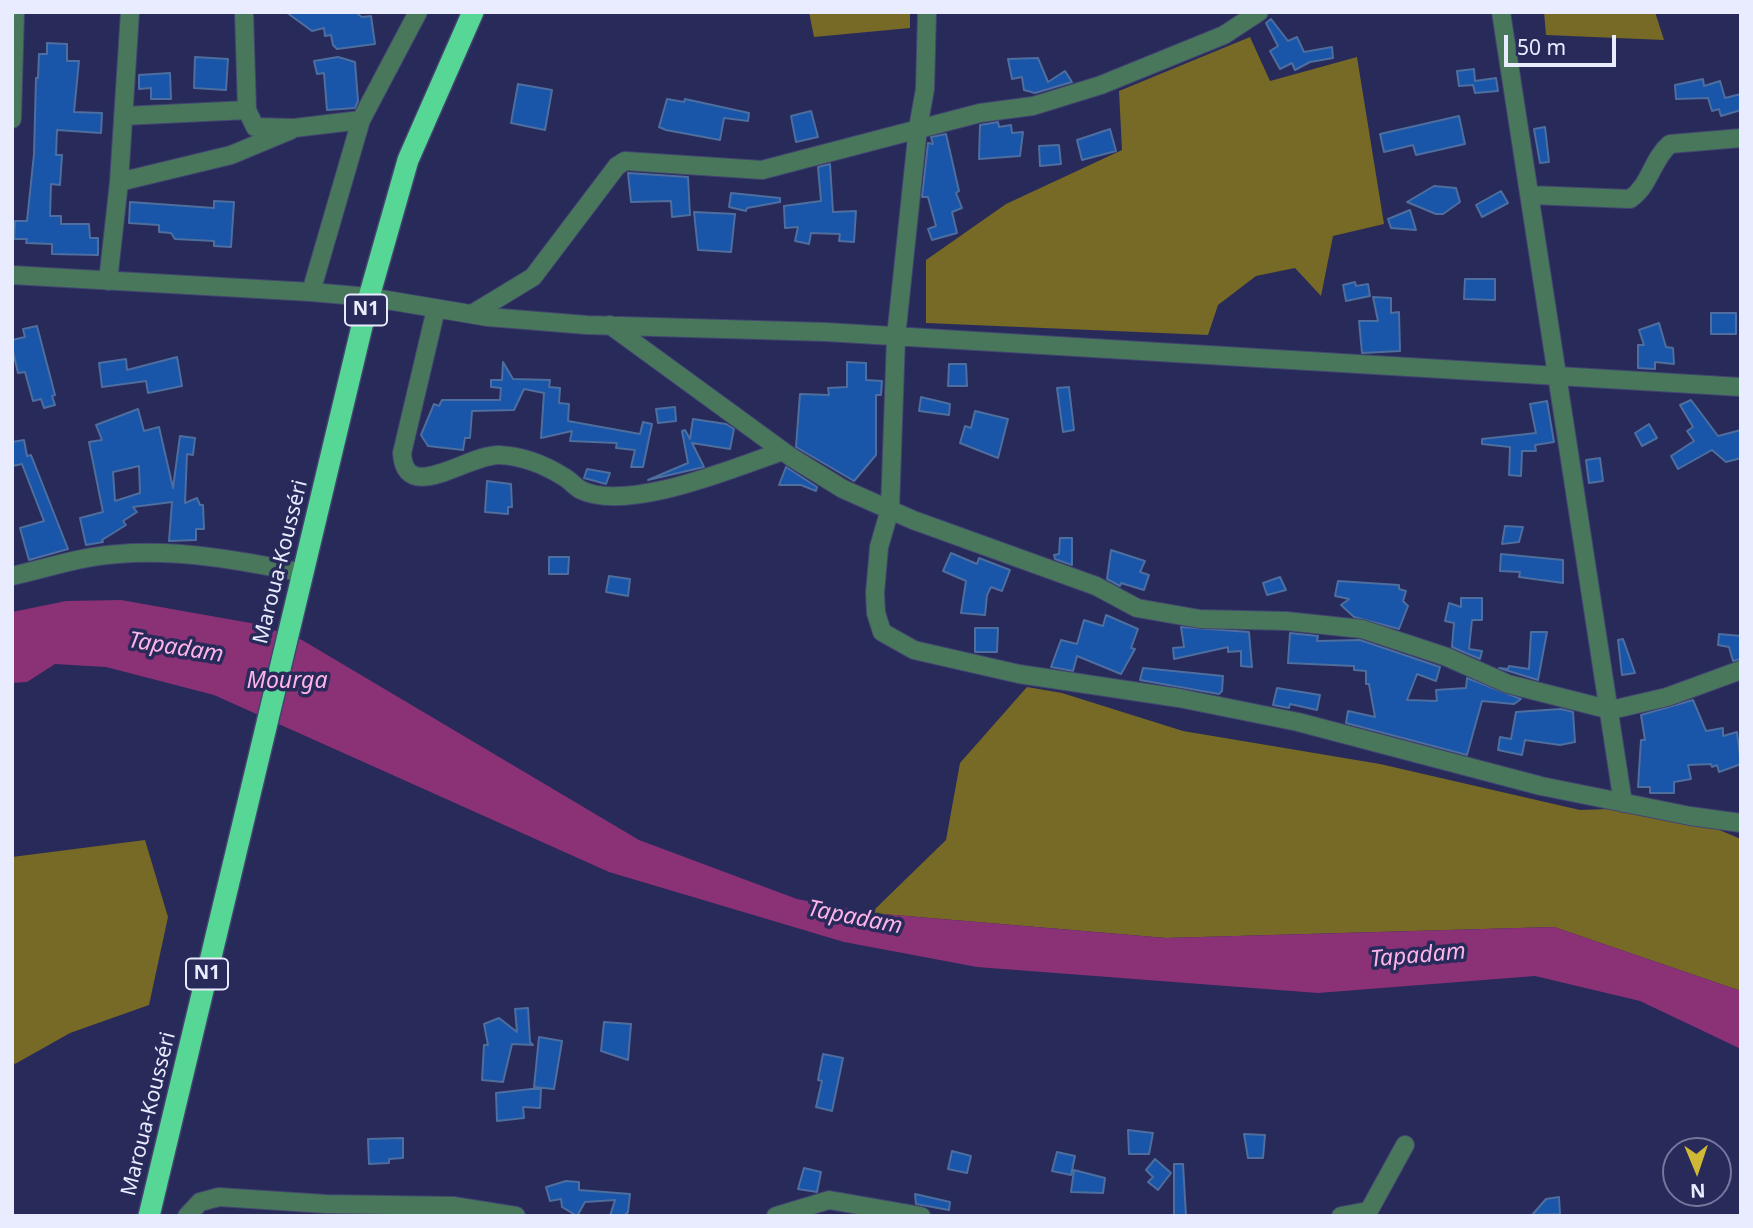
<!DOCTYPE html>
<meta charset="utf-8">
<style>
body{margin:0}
#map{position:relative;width:1753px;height:1228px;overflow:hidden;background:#282a5a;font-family:"Noto Sans",sans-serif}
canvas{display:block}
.frame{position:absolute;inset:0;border:14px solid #e9ecff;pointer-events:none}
.north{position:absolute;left:1662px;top:1137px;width:70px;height:70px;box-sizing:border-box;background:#282a5a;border:2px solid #75789c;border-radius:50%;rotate:178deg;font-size:19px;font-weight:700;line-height:28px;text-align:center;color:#e9ecff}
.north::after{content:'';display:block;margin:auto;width:24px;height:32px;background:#d0b837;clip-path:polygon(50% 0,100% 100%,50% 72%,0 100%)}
.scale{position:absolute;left:1504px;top:35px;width:112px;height:32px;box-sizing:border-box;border:4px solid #e9ecff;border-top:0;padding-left:9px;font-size:21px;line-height:24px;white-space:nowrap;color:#e9ecff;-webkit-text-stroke:5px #282a5a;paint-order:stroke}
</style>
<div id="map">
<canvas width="1753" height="1228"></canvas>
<div class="frame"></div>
<div class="north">N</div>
<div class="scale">50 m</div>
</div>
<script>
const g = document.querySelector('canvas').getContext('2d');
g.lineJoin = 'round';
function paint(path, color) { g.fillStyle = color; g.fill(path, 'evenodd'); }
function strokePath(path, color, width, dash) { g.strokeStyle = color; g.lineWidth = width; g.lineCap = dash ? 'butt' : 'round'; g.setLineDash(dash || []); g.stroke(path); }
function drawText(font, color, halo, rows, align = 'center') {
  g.font = font + ' "Noto Sans",sans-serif'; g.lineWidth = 7; g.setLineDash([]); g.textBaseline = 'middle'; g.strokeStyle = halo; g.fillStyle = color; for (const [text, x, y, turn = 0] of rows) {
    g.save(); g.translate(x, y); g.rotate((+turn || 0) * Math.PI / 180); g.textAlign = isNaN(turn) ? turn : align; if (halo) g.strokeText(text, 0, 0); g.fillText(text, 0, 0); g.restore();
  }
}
const forest = new Path2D(`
 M809,12H910V28L814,37Z
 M1544,12H1655L1664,40L1546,35Z
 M1250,37L1270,81L1357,57L1384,224L1333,236L1321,296L1295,268L1256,276L1218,305L1208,335L926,323V260L1006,204L1122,150L1119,91Z
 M1027,687L1062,693L1183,731L1380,764L1580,810L1664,807L1741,839V991L1554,927L1166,938L871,913L946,840L960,763Z
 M145,840L168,917L149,1005L70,1033L15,1064L12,1061V857Z`);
const water = new Path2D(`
 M121,600L256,624L302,640L639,840L797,899L871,913L1166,938L1554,927L1741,991V1049L1640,1001L1535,976L1318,993L977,967L844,942L609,872L214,695L106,667L55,664L27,682L12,683V612L66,601Z`);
const building = new Path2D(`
 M286,12H355L362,17L371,16L375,44L337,49L333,45L331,35L325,36L324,28L312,31Z
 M1271,19L1288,41L1297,37L1304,52L1332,47L1333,58L1310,62L1295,70L1292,63L1280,69L1270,51L1278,46L1266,23Z
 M47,43L67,44V61H79L74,112L102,113L101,133L57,130L56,155H62L60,185L51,184L50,216H61V224H89L90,238H98V255L52,254V244L26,243L27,239H14L15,221H27L34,154L36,78H38L39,54H47Z
 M195,57L228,59L226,90L194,88Z
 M338,57L355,62L358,101L355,108L327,110L324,73L317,74L314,61Z
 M1038,58L1048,82L1065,71L1072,82L1035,93L1024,90L1022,77L1012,79L1008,59Z
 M1474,69L1475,81L1496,78L1498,91L1475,93L1473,85L1459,86L1457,71Z
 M170,73L171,99H151V88L139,89V75Z
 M1703,79L1704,86L1720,81L1725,98L1741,94V110L1721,116L1719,109L1712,111L1708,98L1676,99L1675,85Z
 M518,84L552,90L545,130L511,123Z
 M667,99L684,102L685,99L749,113L748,121L724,118L720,140L666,130L659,127Z
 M811,111L818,137L796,142L791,116Z
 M1459,116L1465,144L1416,155L1413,145L1384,152L1380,134Z
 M998,122L999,127L1011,125L1012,133L1023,132L1020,156L979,159L980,125Z
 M1545,127L1549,162L1540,163L1534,129Z
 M1110,129L1116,151L1082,160L1077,140Z
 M946,134L959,191L956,193L962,208L952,212L957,233L932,240L928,229L936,226L928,197H922L928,143L933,144L931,137Z
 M1059,145L1061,164L1040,166L1039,146Z
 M830,164L833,212L856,211L854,242L839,241L840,234L811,233L809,244L795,241L798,227L785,228L784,206L821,201L818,167Z
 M628,173L688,177L690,215L672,217L671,201L631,202Z
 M1434,186L1456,188L1460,202L1443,214H1436L1407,202Z
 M1501,191L1508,203L1482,217L1476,205Z
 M731,193L780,198V202L747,208L746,211L729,207Z
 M214,201L234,202L231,247L214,246V241L175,239L171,233L159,232V225L129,223L130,202L214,208Z
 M1410,210L1416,230L1391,228L1388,219Z
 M694,212L735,214L731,252L698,250Z
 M1465,279H1495V300L1464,299Z
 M1355,282L1356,286L1368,284L1370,296L1346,301L1343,285Z
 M1373,297L1391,298V313L1399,312L1400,351L1362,353L1359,321H1378Z
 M1711,313H1736V334H1711Z
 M1659,323L1666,347L1673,348L1674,364L1655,362V369L1638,368V345H1644L1639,330Z
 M37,326L55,395L52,396L55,405L44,408L41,399L33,401L25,372L18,373L12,347V340L25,337L23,329Z
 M177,357L182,386L148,393L146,381L102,387L99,363L126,359L127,370Z
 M503,362L513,379L550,380L549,387L560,388L559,403L569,404L568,421L640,434L643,422L652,424L643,467H631L635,450L616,448L617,443L570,441L572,431L541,438L544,393L524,389L514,410L472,411L470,438H465L463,450L428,446L421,435L434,404L439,406L442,400H500L501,388L491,387V380H502Z
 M847,362L866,363V380L882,381L881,395H876V455L854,481L796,447L800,394L829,395L828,388L847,387Z
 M949,364H966L967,386H948Z
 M1069,387L1074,430L1063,432L1057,388Z
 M921,397L950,404L949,415L919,411Z
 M1691,400L1718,436L1741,430V458L1726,462L1712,450L1678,469L1671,456L1694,441L1687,431L1693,427L1680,405Z
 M1547,401L1554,442L1535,445L1536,451H1522L1521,476L1509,475L1510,447L1482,444V439L1536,433L1530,404Z
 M675,407L676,421L658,423L656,409Z
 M138,409L144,431L159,427L173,488L180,436L195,438L193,455L187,454L185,503L197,498L200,505H203L204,529H196V540L169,541L172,502L133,507L137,512L123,521L126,525L102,540L103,542L86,545L80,518L103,512L89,442L102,440L96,425ZM139,466L140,493L115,501L113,472Z
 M975,411L1008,419L998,458L960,443L965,426L971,428Z
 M693,419L726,424L734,429L730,449L692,443L704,467L648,480L688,463L682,431L685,430L690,439Z
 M1649,424L1657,438L1642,446L1635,433Z
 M24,440L27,456L31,455L68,549L29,560L20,528L44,521L22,464L12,466V442Z
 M1600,458L1603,481L1589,483L1586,460Z
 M786,467L817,487L816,491L801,485H779Z
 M587,469L610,473L606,484L584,478Z
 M487,481L511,484L512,507H508V514L485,512Z
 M1505,526L1523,527L1519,542L1502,544Z
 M1060,538H1072V565L1055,559L1054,555L1059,554Z
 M1111,550L1145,561L1140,572L1149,575L1144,590L1121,583L1120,586L1107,579Z
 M951,553L977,564L979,558L1010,570L1002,591L991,587L987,595L985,615L961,613L966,581L943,571Z
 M1501,554L1563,560V583L1519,577L1520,572L1500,571Z
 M549,557H569L568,574H549Z
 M609,576L630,579L628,596L606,592Z
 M1280,577L1286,590L1267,595L1263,583Z
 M1338,581L1399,585V589L1406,591L1403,601L1408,606L1399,629L1354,617L1341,605L1349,599L1335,596Z
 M1461,598H1482V620H1472L1469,649L1482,651L1480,659L1452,647L1454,623L1445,621L1449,603L1461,607Z
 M1106,615L1138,629L1131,648L1135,649L1121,674L1077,656L1073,671L1051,667L1061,640L1077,644L1084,620L1103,626Z
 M1181,627L1249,632L1252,667L1241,666V651L1228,652V647L1174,659L1173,648L1184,647Z
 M975,628H998L997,652H975Z
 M1531,632H1547L1538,680L1499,668L1508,669L1509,666L1529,669Z
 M1290,633L1318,636L1317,641L1360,640L1440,667L1436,681L1417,674L1407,700L1437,701L1436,690L1466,688L1467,678L1521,699L1514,704L1482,701L1467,755L1346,723L1348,711L1375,717L1369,684H1366V671L1354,670V666L1288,663Z
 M1719,634L1741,636V659L1733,661L1729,647L1718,645Z
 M1623,639L1635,673L1622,675L1618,640Z
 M1143,668L1223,676L1222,691L1219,694L1140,680Z
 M1277,688L1320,695L1317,710L1290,704L1289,708L1273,705Z
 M1693,700L1706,731L1723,728V736L1737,732L1741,764L1719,772L1717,765L1712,767L1711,764L1688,765L1691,779L1674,782V793H1650V787H1638L1641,740H1645L1641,715Z
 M1561,709L1573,712L1575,742L1560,745L1525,740L1522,755L1498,750L1500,737L1511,739L1516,712Z
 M528,1008L530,1042L533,1045L512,1044L503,1082L482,1080L484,1045H488L484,1024L499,1018L517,1032L515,1009Z
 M604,1022L631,1024L628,1060L601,1051Z
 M539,1037L562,1041L554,1089L534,1087Z
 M823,1054L843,1058L832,1111L816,1107L822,1081L818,1080Z
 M531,1089H541L540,1108L523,1107L524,1118L497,1121L496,1093Z
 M1128,1130L1153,1133L1149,1154H1129Z
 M1244,1134L1265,1135L1263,1158H1248Z
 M403,1138V1158L389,1159V1163L369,1164L368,1139Z
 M952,1151L971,1156L967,1173L948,1169Z
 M1057,1152L1075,1156L1071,1175L1052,1171Z
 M1155,1159L1171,1173L1158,1190L1148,1182L1153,1177L1146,1170Z
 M1174,1164H1183L1186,1216H1174Z
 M804,1168L821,1172L817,1192L798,1189Z
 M1074,1170L1105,1178L1103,1193L1071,1192Z
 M566,1181L579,1182V1190L630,1194L628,1212L624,1216H610L615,1200L585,1202L577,1216L562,1207L561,1199L550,1201L546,1187Z
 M915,1194L950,1202L949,1210L916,1204Z
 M1559,1197L1560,1214L1532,1215L1546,1199Z`);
const minor = new Path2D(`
 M244,12L247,110L255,127L294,128L361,120
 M927,12L925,89L918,128L896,337L890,509L879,547L875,593L876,613L882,632L914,650L1019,674L1179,698L1298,722L1541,786L1690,816L1741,823
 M1501,12L1623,803
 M123,116L247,110
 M12,119L15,12
 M119,182L231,155L291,130
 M1530,195L1630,199C1650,186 1652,159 1670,144L1741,138
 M12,275L311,292L369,297L488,317L587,325L826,332L1741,387
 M108,281L119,182L130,12
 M311,292L361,120L418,12
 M436,309L402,453C405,506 468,454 499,455C522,456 545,465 564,477C570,480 575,487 581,490C628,513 736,467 783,451
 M472,314L533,277L617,166L625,161L762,170L980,113L1033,106L1101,85L1224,35L1259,12
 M610,325L791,457L843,489L913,520L1096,586L1137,608L1200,619L1286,621L1362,629L1447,657L1508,684L1611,710L1667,697L1741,670
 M12,576C47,568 83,556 118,554C180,549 243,561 304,573
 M187,1216L200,1202L219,1197L326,1204L453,1206L516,1216
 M776,1216L829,1200L921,1216
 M1341,1216L1368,1211
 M1366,1216L1405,1145`);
const highway = new Path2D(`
 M149,1216L369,297L408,160L473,12`);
const shields = [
 [366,310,42],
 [207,974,42]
];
const shieldNames = [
 ["N1",366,310],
 ["N1",207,974]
];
const streetNames = [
 ["Maroua-Kousséri",281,562,-76],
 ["Maroua-Kousséri",149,1114,-76]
];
const waterNames = [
 ["Tapadam",176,648,9],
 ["Mourga",287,681],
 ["Tapadam",855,918,11],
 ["Tapadam",1418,956,-5]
];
paint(forest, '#776926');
paint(water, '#8b3176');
paint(building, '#1955a8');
strokePath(building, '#4d6e9e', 2);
strokePath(minor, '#434571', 20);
strokePath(highway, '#434571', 24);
strokePath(minor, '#48775c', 18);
strokePath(highway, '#57d796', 21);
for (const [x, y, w] of shields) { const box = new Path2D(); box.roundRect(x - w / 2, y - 15.5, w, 31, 5); g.fillStyle = '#282a5a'; g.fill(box); strokePath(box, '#e9ecff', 2); }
drawText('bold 19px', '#e9ecff', null, shieldNames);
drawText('21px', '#e9ecff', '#282a5a', streetNames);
drawText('italic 23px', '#fdb4e7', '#282a5a', waterNames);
</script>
